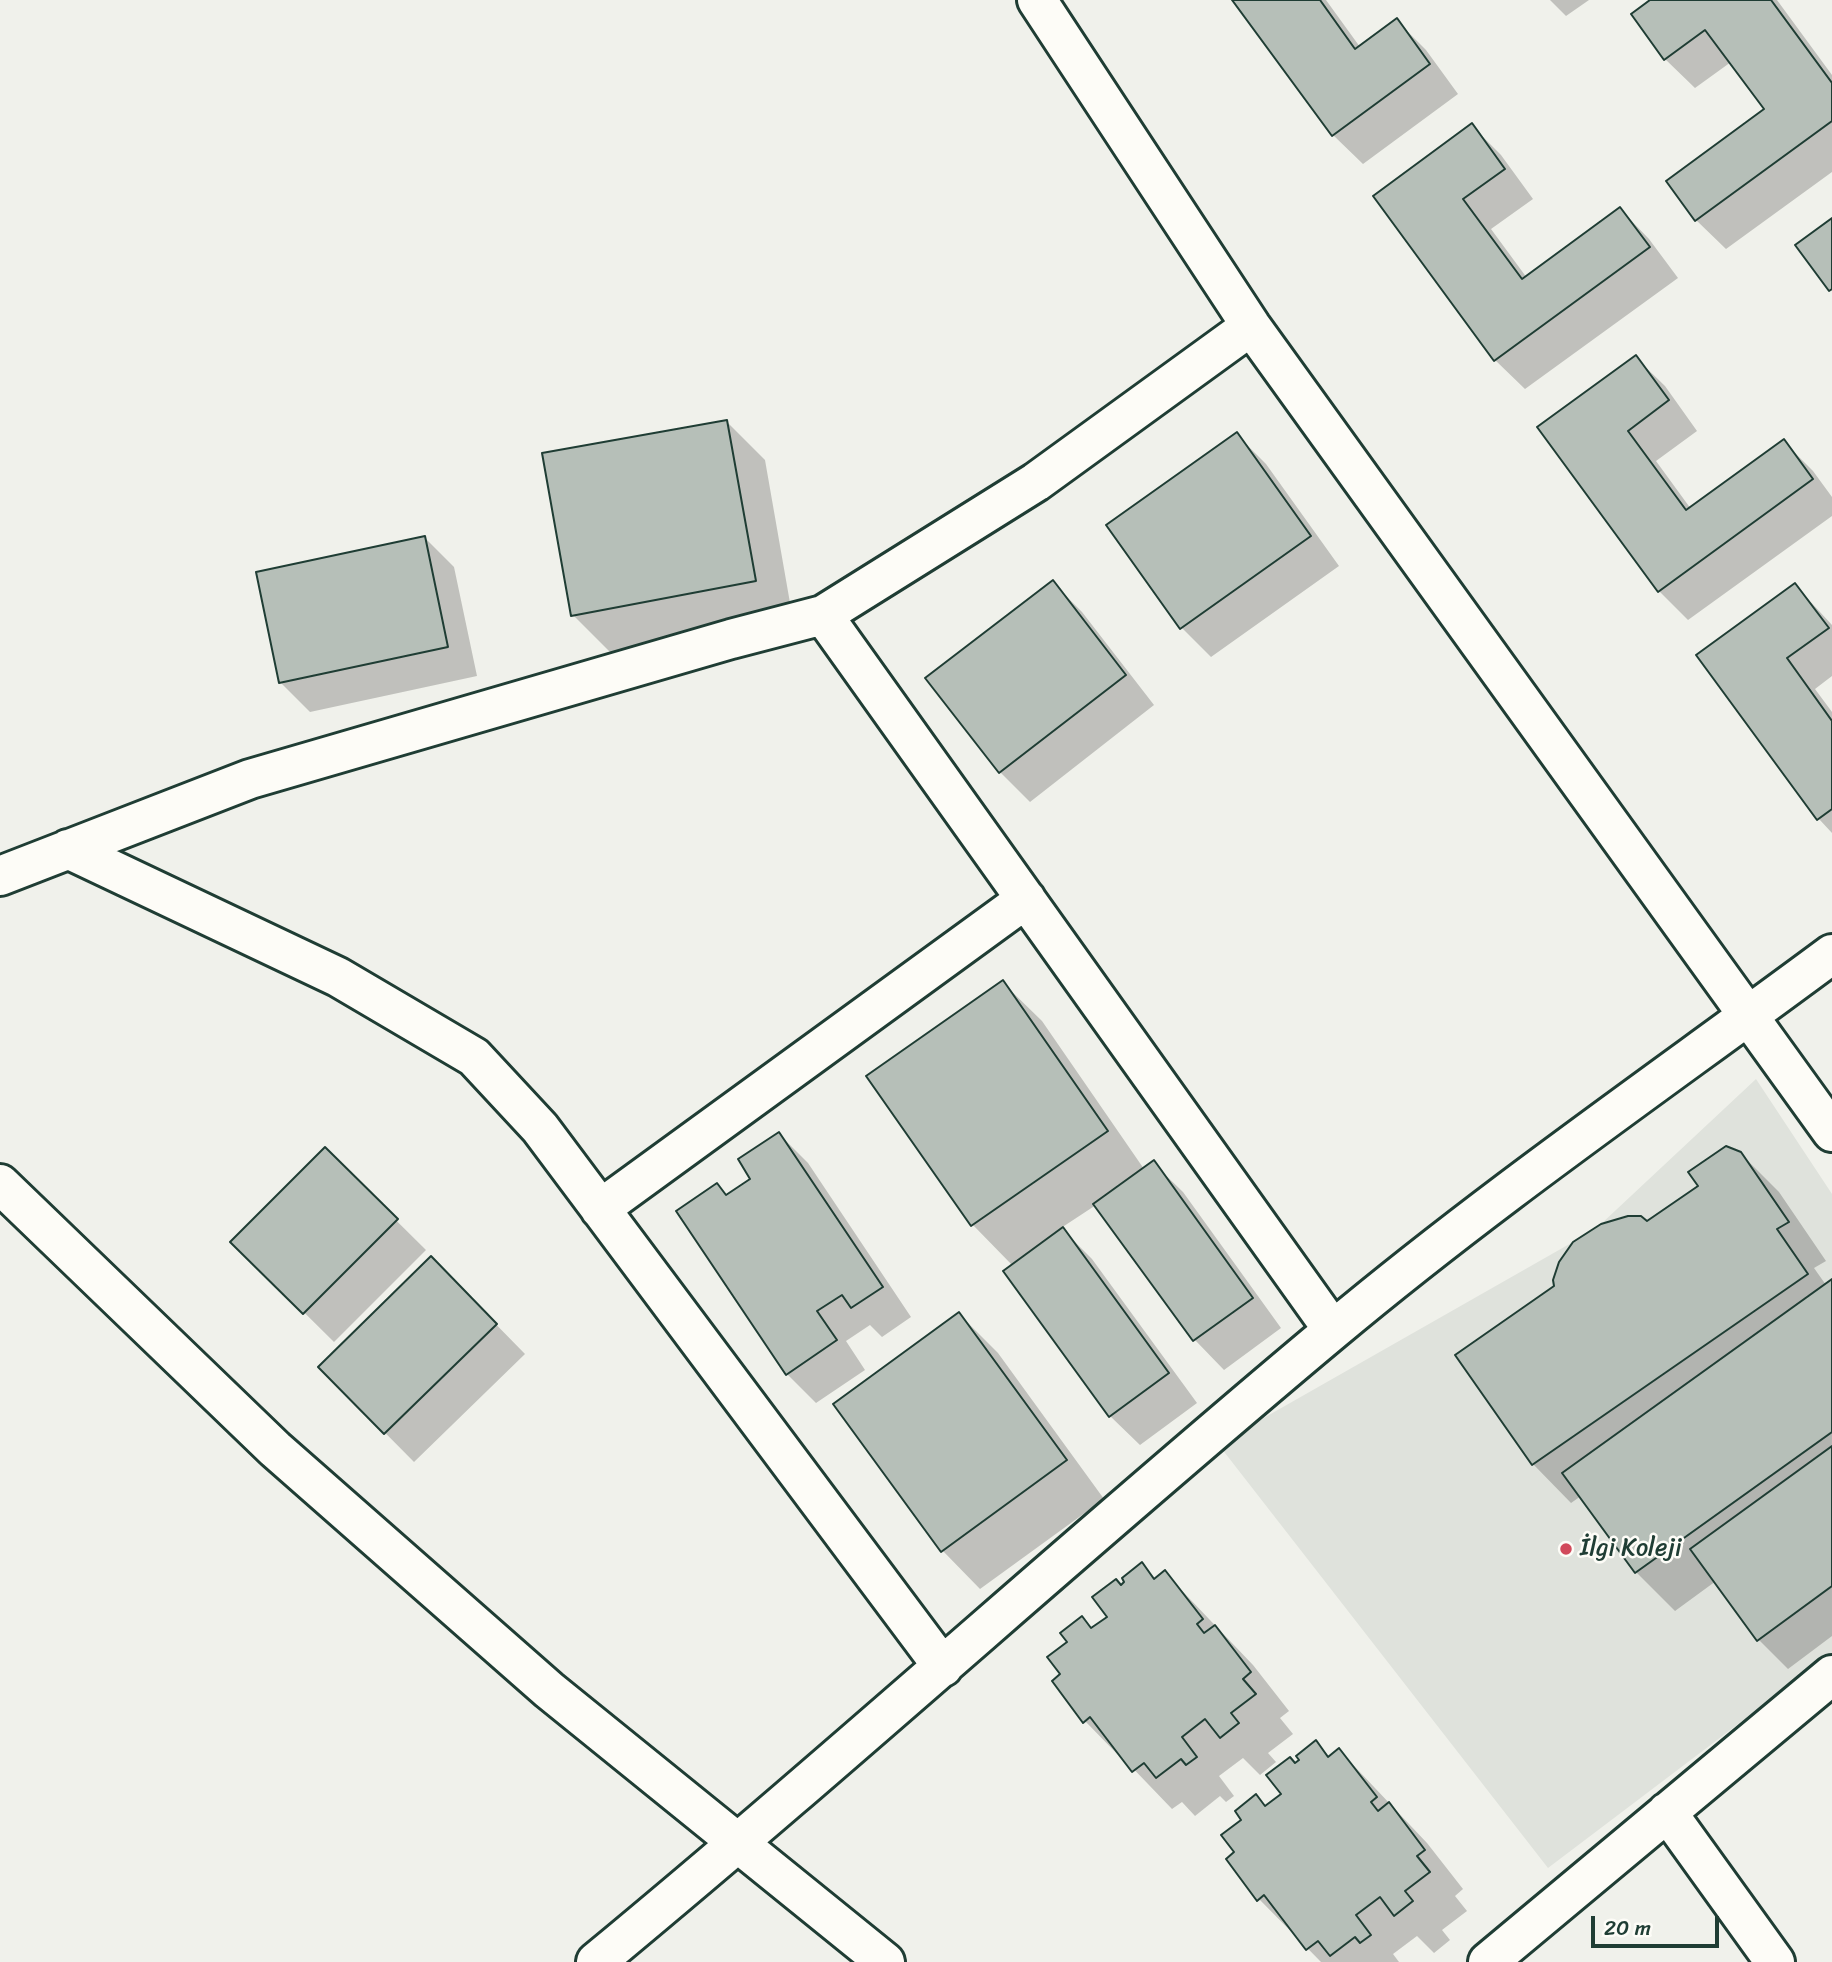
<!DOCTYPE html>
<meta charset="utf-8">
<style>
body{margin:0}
#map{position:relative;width:1832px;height:1962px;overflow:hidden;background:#f0f1eb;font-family:Sriracha,sans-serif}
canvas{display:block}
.scale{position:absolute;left:1591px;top:1916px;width:128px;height:32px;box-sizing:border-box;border:4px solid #1f3d34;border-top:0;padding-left:9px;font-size:21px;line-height:24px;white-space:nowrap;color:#1f3d34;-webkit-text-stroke:5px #fdfcf7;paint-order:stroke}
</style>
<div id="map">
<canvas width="1832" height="1962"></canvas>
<div class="scale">20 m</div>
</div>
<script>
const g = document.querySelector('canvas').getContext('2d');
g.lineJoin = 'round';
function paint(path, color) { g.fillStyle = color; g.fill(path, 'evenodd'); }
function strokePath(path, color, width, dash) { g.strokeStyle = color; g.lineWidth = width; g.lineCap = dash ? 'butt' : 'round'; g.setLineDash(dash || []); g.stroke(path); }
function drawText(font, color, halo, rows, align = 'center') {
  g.font = font + ' Sriracha,sans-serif'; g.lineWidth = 5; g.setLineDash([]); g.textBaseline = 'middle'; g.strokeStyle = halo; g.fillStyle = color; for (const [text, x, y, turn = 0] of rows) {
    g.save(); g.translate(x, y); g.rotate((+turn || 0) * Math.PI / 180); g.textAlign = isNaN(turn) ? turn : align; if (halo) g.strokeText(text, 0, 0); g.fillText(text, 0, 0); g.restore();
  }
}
const built = new Path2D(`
 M1756,1079L1832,1194V1653L1548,1868L1218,1444L1573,1242L1601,1224Z`);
const shadow = new Path2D(`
 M1234,0H1326L1360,47L1397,21L1426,50L1458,94L1363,164L1333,135Z
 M1550,0H1589L1566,16Z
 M1653,0H1777L1832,75V172L1726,249L1696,220L1766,109L1731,62L1695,88L1665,59Z
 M1472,126L1501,155L1533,199L1491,229L1527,278L1620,209L1649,239L1678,278L1525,389L1495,360L1375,196Z
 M1635,357L1665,386L1697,431L1656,461L1691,509L1784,442L1813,471L1832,497V516L1688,620L1659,591L1539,427Z
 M726,421L765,460L793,620L611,653L573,615Z
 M1236,434L1266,464L1339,566L1211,657L1182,628L1108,526Z
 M425,538L454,567L477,676L310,712L281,683Z
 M1052,582L1082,612L1154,705L1030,802L1000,772L928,678Z
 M1795,585L1832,625V676L1815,689L1832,712V833L1819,819L1699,655Z
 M1003,983L1042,1021L1144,1169L1153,1163L1183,1192L1281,1328L1224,1370L1195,1340L1096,1205L1061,1228L1092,1259L1197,1403L1140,1445L1110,1416L1013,1266L973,1225L869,1076Z
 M779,1134L808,1163L911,1317L882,1337L870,1325L846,1341L865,1370L816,1403L787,1374L717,1186L728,1196L753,1179Z
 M325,1150L426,1250L334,1342L233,1242Z
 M1740,1153L1779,1192L1826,1261L1814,1268L1826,1285L1832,1281V1636L1788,1669L1758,1639L1716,1581L1675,1611L1636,1572L1581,1496L1571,1503L1533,1464L1647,1223L1700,1187Z
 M431,1258L525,1354L414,1462L320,1367Z
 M959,1314L998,1353L1104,1499L980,1589L942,1550Z
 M1142,1565L1156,1579L1165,1573L1253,1665L1289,1711L1280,1718L1293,1734L1268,1753L1276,1762L1260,1775L1243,1758L1219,1776L1234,1796L1226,1802L1220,1796L1195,1816L1182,1802L1172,1809L1124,1759L1123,1760L1085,1721L1062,1675L1070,1642L1082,1619L1093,1629L1109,1617L1121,1587Z
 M1316,1743L1330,1757L1339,1750L1427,1843L1463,1889L1455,1896L1467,1911L1442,1930L1450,1940L1434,1953L1417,1936L1393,1954L1399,1962H1321L1259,1899L1236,1853L1243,1820L1256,1797L1267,1807L1283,1795L1295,1765Z`);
const building = new Path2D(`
 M1232,0H1320L1355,49L1397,18L1430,64L1332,136Z
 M1650,0H1771L1832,83V121L1695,221L1666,181L1764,109L1705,30L1664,60L1631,14Z
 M1472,123L1505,169L1463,199L1522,279L1620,207L1650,247L1494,361L1373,196Z
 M1832,218V289L1829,291L1795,245Z
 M1636,355L1669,400L1628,431L1686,510L1784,439L1813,479L1658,592L1537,427Z
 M727,420L756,581L571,616L542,453Z
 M1237,432L1311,536L1180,629L1106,525Z
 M425,536L448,647L279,683L256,572Z
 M1053,580L1126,675L999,773L925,678Z
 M1795,583L1829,628L1787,658L1832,721V809L1817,820L1696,655Z
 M1003,980L1108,1131L971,1226L866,1076Z
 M779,1132L883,1287L851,1308L842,1295L817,1311L837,1340L786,1375L676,1211L717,1183L726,1195L750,1179L738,1159Z
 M1726,1146L1741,1152L1789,1222L1777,1229L1808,1274L1532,1465L1455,1355L1554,1286L1553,1280L1559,1262L1573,1242L1601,1224L1628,1216H1641L1647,1221L1698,1186L1688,1172Z
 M325,1147L398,1219L303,1314L230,1242Z
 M1154,1160L1253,1298L1193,1341L1093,1204Z
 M1063,1227L1169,1373L1109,1417L1003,1271Z
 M431,1256L497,1324L384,1434L318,1367Z
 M1832,1279V1432L1635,1573L1562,1473Z
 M959,1312L1067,1460L941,1552L833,1404Z
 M1832,1446V1586L1757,1641L1690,1549Z
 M1142,1562L1154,1579L1165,1570L1203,1619L1197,1624L1204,1633L1215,1625L1251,1672L1243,1679L1256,1694L1231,1713L1239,1723L1220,1738L1205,1719L1182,1737L1197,1757L1186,1765L1181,1759L1156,1778L1144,1763L1132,1772L1090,1717L1083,1723L1052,1681L1060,1674L1047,1657L1067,1642L1060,1633L1082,1616L1091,1628L1107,1617L1092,1597L1116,1579L1121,1585L1124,1582L1122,1578Z
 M1316,1740L1328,1757L1339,1748L1377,1797L1371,1802L1378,1811L1389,1802L1425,1850L1417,1856L1430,1872L1405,1891L1413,1901L1394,1916L1380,1897L1356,1915L1371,1935L1360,1943L1355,1937L1330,1956L1318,1941L1306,1950L1264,1895L1257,1901L1226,1859L1234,1852L1221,1835L1241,1820L1235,1811L1256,1794L1265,1806L1281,1794L1266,1775L1290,1757L1295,1763L1299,1760L1296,1756Z`);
const street = new Path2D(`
 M1037,0L1251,326L1832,1132
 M823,615L1333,1330
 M68,849L338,977L474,1057L540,1128L943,1667
 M0,876L250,779L731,639L823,615L1036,482L1251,326
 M0,1184L275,1449L549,1690L885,1962
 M600,1209L1026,899
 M1667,1812L1775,1962
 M596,1962C845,1756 1084,1538 1332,1331C1492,1197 1665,1078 1832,954
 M1488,1962L1832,1675`);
const markers = [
 [1566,1549,7,"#d1495b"]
];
const poiNames = [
 ["İlgi Koleji",1580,1549]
];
paint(built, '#dfe2dc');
paint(shadow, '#0003');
paint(building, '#b6bfb8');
strokePath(building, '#1f3d34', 2);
strokePath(street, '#1f3d34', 44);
strokePath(street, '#fdfcf7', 38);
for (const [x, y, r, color] of markers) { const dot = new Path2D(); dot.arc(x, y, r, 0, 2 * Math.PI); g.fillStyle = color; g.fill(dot); strokePath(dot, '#fdfcf7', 2.5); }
drawText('24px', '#1f3d34', '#fdfcf7', poiNames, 'left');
</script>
